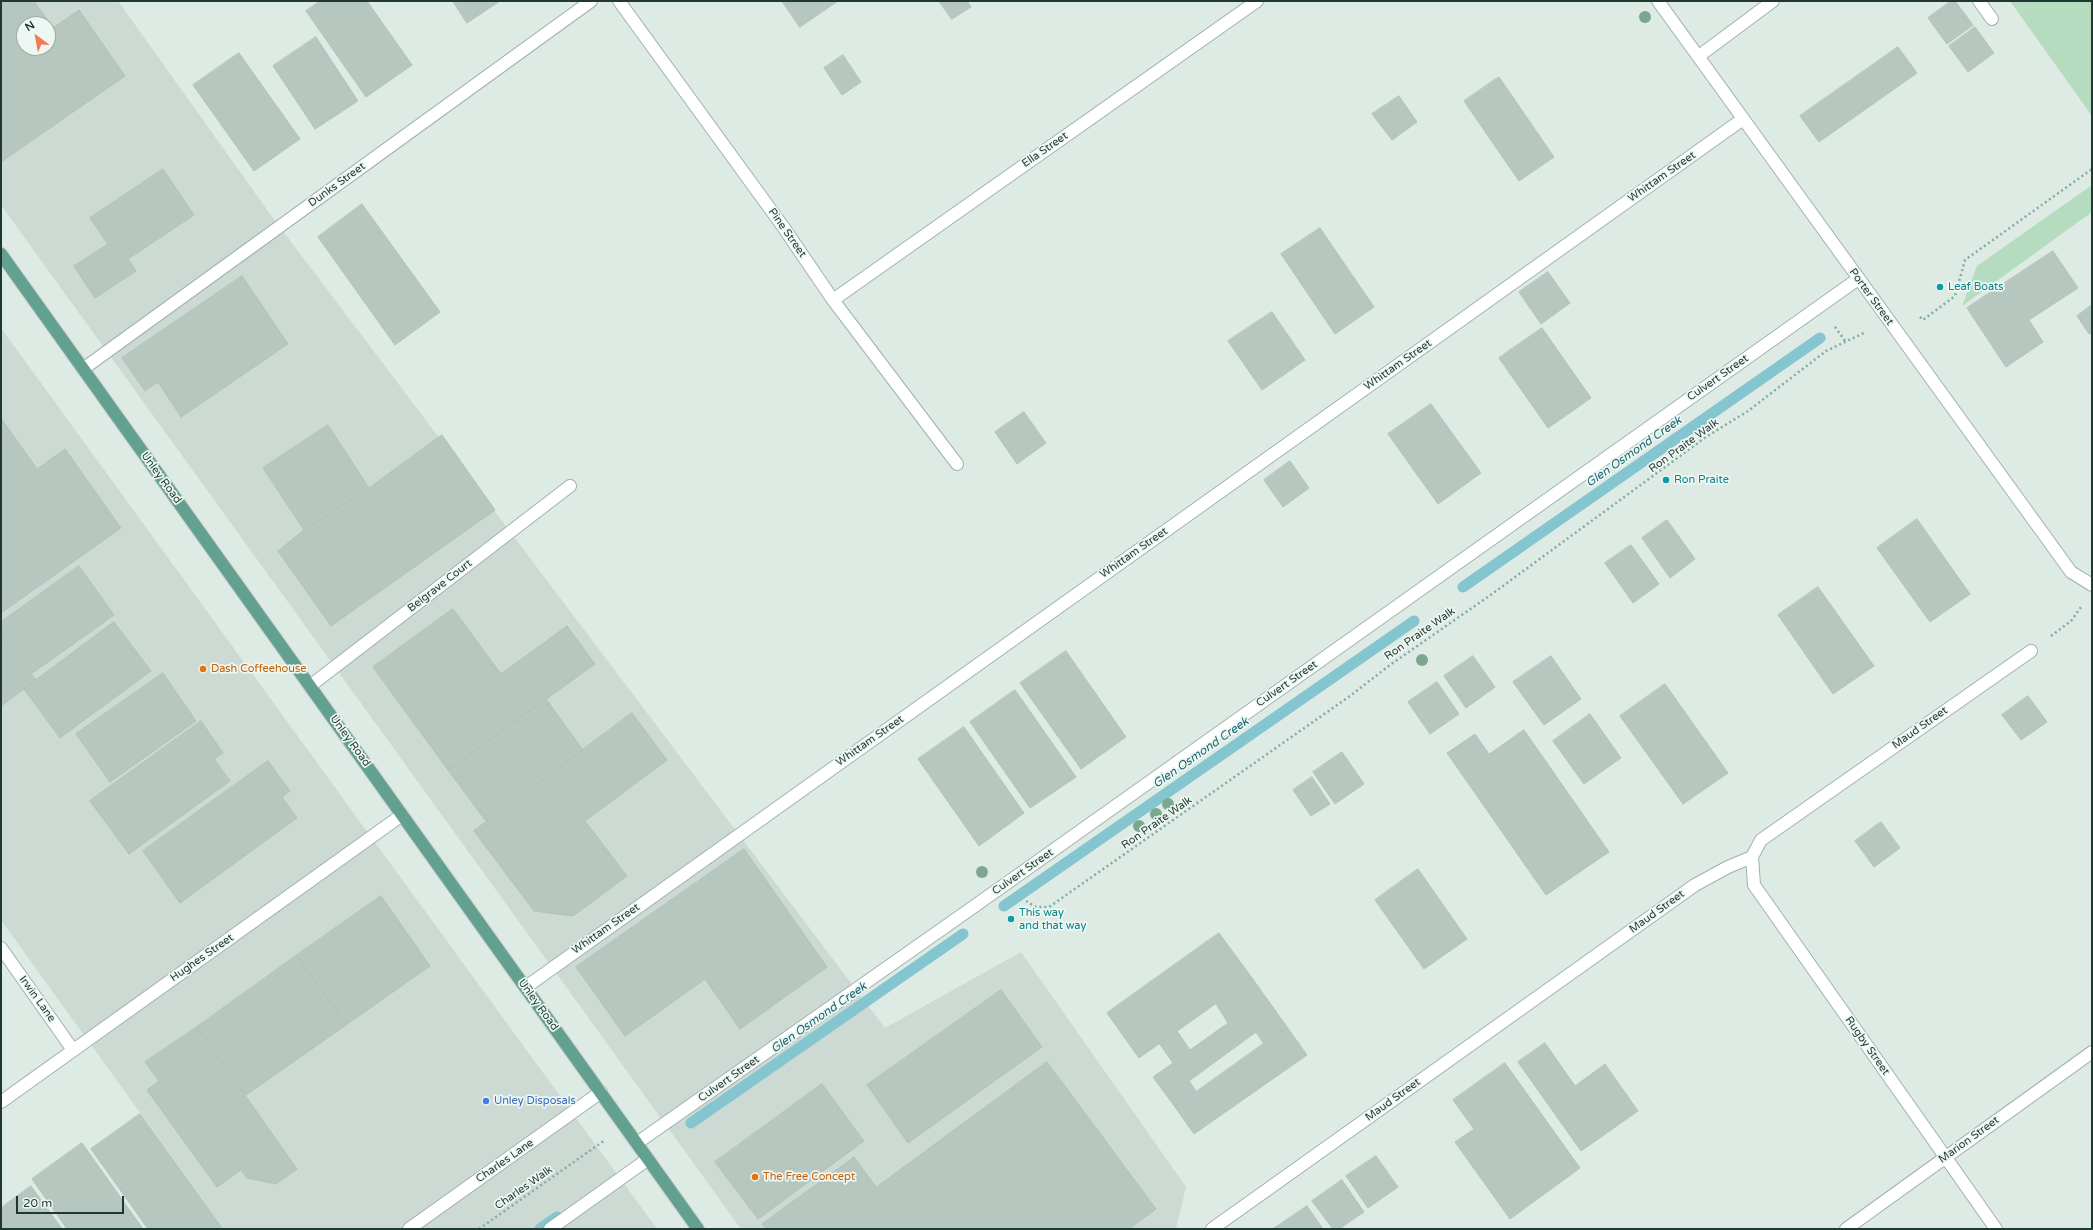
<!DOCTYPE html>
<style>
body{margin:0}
#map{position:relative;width:2093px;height:1230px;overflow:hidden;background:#deeae4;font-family:"Varela Round",sans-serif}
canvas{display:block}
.frame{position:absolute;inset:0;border:2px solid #1f3932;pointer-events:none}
.north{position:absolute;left:16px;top:16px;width:40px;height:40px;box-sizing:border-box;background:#eef7f2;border:1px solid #9baba5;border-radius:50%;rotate:328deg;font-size:11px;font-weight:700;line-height:16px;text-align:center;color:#1f3932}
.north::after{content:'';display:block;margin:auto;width:14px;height:18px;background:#f37a52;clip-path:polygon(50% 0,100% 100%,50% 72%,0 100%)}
.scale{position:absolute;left:16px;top:1196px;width:108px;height:18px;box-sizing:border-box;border:2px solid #1f3932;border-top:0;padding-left:5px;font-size:12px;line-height:14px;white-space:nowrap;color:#1f3932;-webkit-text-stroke:3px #eef7f2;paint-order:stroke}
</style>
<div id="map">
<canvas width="2093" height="1230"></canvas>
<div class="frame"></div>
<div class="north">N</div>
<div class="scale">20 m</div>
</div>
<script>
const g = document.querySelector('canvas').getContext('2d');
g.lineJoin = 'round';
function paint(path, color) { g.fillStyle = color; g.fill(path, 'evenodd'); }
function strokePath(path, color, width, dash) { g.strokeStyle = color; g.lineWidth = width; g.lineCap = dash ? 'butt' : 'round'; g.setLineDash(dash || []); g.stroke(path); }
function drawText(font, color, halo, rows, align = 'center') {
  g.font = font + ' "Varela Round",sans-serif'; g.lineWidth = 3.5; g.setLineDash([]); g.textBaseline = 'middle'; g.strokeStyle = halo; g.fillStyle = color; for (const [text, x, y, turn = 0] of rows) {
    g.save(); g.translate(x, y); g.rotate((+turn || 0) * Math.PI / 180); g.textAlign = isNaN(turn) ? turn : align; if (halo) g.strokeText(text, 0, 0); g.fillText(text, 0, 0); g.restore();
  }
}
const built = new Path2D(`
 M1,1H118L270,214L885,1028L1021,952L1186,1187L1176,1229H741L1,205ZM24,24H48V48H24Z
 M1,328L371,837L657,1229H224L1,920Z`);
const green = new Path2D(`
 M2010,1H2092V116Z
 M2092,185V212L1962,306L1977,266Z`);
const stream = new Path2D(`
 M1463,587L1820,338
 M1004,906L1414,621
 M691,1123L963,934
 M540,1229L557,1217`);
const building = new Path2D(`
 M1,1H34L53,28L79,10L125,76L1,162ZM24,24H48V48H24Z
 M320,1H367L412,65L366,97L306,11Z
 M453,1H500L467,23Z
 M782,1H838L800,27Z
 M939,1H967L971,7L952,19Z
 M1951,1H1955L1973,25L1947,44L1928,18Z
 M1975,27L1994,53L1968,72L1949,46Z
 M316,37L358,101L315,129L273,66Z
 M1898,47L1917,73L1819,142L1800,116Z
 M239,53L300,139L254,171L193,85Z
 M843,55L861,82L842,95L824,68Z
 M1499,77L1554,157L1519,181L1464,101Z
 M1399,96L1417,122L1392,140L1372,114Z
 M163,169L194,215L128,259L136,271L95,298L74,266L108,244L90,218Z
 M362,204L440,312L395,345L318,237Z
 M1320,228L1374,307L1335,334L1281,254Z
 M2053,251L2078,288L2029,320L2043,342L2006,367L1967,308Z
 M1548,272L1570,303L1541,324L1519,292Z
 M242,276L288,344L181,417L158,382L145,391L122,358Z
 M2092,305V332L2089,334L2077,316Z
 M1272,312L1305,360L1262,390L1228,341Z
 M1542,328L1591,398L1548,428L1499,358Z
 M1431,404L1481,473L1438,504L1388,434Z
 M1024,412L1046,443L1017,464L995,432Z
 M1,418L37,469L65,449L121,528L1,613Z
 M328,425L369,488L304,530L263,468Z
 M442,435L495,510L331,626L278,551L304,530L369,488Z
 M1290,461L1309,488L1283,507L1264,480Z
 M1917,519L1970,594L1930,622L1877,548Z
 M1667,520L1695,559L1670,578L1642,538Z
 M1631,545L1659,584L1633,603L1605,563Z
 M79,566L114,615L31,674L1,631V622Z
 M1818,587L1874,666L1833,694L1778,615Z
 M453,609L501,674L567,626L595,664L448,770L373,667Z
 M114,622L151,671L60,738L24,689Z
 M1,631L36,680L1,706Z
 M1066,651L1126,737L1081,769L1020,683Z
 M1473,656L1495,687L1466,708L1444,676Z
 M1551,656L1581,699L1544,725L1513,682Z
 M163,673L196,721L110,782L76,734Z
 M1437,682L1459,714L1430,734L1408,702Z
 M1665,684L1728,773L1683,804L1620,716Z
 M1015,690L1076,777L1030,808L970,722Z
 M2028,696L2047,722L2021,740L2002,715Z
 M546,699L583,750L486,821L448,770Z
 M632,713L667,760L585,821L627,876L573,916L534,911L474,831Z
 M1590,714L1621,758L1584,784L1553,741Z
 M201,721L223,753L214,759L230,781L129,854L90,801Z
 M964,727L1024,813L979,846L918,759Z
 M1524,730L1609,852L1546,895L1447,753L1475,734L1489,754Z
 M1342,752L1364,784L1335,804L1313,772Z
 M268,761L290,791L282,797L297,818L180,903L143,851Z
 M1312,777L1330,804L1311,816L1293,790Z
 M1881,822L1900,848L1874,867L1855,841Z
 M744,849L827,967L740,1029L705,979L625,1036L576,967Z
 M1418,869L1467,939L1424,969L1375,900Z
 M381,896L430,966L346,1025L297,955Z
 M1219,933L1252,978L1139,1058L1107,1013Z
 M297,955L346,1025L246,1095L197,1027Z
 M1252,978L1287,1027L1264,1044L1256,1032L1189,1081L1196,1091L1175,1107L1153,1077L1173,1063L1159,1043L1177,1031L1190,1050L1228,1023L1216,1004Z
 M1001,990L1042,1047L908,1143L867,1085Z
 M197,1027L297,1169L276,1184L247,1178L241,1170L217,1187L147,1090L159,1081L145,1062Z
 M1287,1027L1307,1055L1194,1134L1175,1107Z
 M1545,1043L1575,1086L1605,1064L1638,1111L1581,1151L1518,1062Z
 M1047,1062L1156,1209L1129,1229H766L762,1224L854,1157L876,1187Z
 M1505,1063L1580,1168L1510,1219L1455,1142L1474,1129L1453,1100Z
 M822,1084L864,1141L758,1219L715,1162Z
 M140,1114L223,1229H148L91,1149Z
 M82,1143L143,1229H67L32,1179Z
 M1376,1156L1398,1187L1368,1208L1346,1176Z
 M1342,1180L1364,1212L1339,1229H1333L1312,1201Z
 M31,1186L62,1229H1V1208Z
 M1307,1206L1323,1229H1273Z`);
const path = new Path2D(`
 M1920,317L1923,320L1955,296L1965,260L2092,169
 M1835,327L1846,342
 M2051,636L2071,621L2081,607
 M1026,901L1036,907H1049L1350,696L1390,665L1492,594L1706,437L1748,411L1826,351L1866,332
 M479,1229L605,1140`);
const minor = new Path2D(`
 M619,1L784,228L833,300L957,464
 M1658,1L2071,572L2092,585
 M1979,1L1992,19
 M1699,56L1773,1
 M833,300L1257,1
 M83,369L591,1
 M310,686L570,486
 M1752,857L1754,885L1996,1229
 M1,948L73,1050
 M526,987L1743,119
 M1,1102L402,815
 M637,1143L969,910L1858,279
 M409,1229L601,1092
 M550,1229L648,1159
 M1212,1229L1695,885L1728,867L1752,857L1761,840L2031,651
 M1846,1229L2092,1052`);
const major = new Path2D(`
 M1,254L698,1229`);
const trees = [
 [1645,17],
 [1422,660],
 [1168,804],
 [1156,814],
 [1139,826],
 [982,872]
];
const markers = [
 [1940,287,4,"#0f9aa8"],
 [1666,480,4,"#0f9aa8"],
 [203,669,4,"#e8710a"],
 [1011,919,4,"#0f9aa8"],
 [486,1101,4,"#3f7fe0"],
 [755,1177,4,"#e8710a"]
];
const streetNames = [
 ["Ella Street",1045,150,-35],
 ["Whittam Street",1662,177,-35],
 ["Dunks Street",337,185,-36],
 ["Pine Street",787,233,55],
 ["Porter Street",1871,297,54],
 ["Whittam Street",1398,365,-35],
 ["Culvert Street",1718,378,-35],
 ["Ron Praite Walk",1684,446,-36],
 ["Unley Road",161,478,54],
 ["Whittam Street",1134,553,-35],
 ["Belgrave Court",440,586,-38],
 ["Ron Praite Walk",1420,634,-35],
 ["Culvert Street",1287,684,-35],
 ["Maud Street",1920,728,-35],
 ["Unley Road",350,741,54],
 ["Whittam Street",870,741,-35],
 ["Ron Praite Walk",1157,823,-35],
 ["Culvert Street",1023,872,-35],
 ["Maud Street",1657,912,-36],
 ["Whittam Street",606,929,-35],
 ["Hughes Street",202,958,-35],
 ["Irwin Lane",37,999,54],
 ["Unley Road",538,1005,54],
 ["Rugby Street",1867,1046,55],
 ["Culvert Street",729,1079,-35],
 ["Maud Street",1393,1100,-36],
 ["Marion Street",1969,1140,-36],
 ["Charles Lane",505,1161,-35],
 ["Charles Walk",524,1188,-35]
];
const cultureNames = [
 ["Leaf Boats",1948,287],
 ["Ron Praite",1674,480],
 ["This way",1019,913],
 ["and that way",1019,926]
];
const foodNames = [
 ["Dash Coffeehouse",211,669],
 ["The Free Concept",763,1177]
];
const shopNames = [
 ["Unley Disposals",494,1101]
];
const waterNames = [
 ["Glen Osmond Creek",1634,452,-35],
 ["Glen Osmond Creek",1201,753,-35],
 ["Glen Osmond Creek",819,1018,-35]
];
paint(built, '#ccdad3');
paint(green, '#b6dcc0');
strokePath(stream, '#84c5d0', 11);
paint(building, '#b6c7c0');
strokePath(building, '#b0c3bb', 1);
strokePath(minor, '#a1b1ab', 14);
strokePath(major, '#bcc4c2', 14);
strokePath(path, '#7eae9f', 2.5, [2, 3]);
strokePath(minor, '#fff', 12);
strokePath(major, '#62a090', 12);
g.fillStyle = '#7aa78d';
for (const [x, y] of trees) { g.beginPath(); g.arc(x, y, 6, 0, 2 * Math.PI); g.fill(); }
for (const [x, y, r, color] of markers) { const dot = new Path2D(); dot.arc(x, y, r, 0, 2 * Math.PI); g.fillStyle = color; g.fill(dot); strokePath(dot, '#eef7f2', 1.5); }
drawText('11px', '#1f3932', '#eef7f2', streetNames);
drawText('11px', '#0d838f', '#eef7f2', cultureNames, 'left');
drawText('11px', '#c56008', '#eef7f2', foodNames, 'left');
drawText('11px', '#366cbe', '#eef7f2', shopNames, 'left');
drawText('italic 12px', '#1a6675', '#eef7f2', waterNames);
</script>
